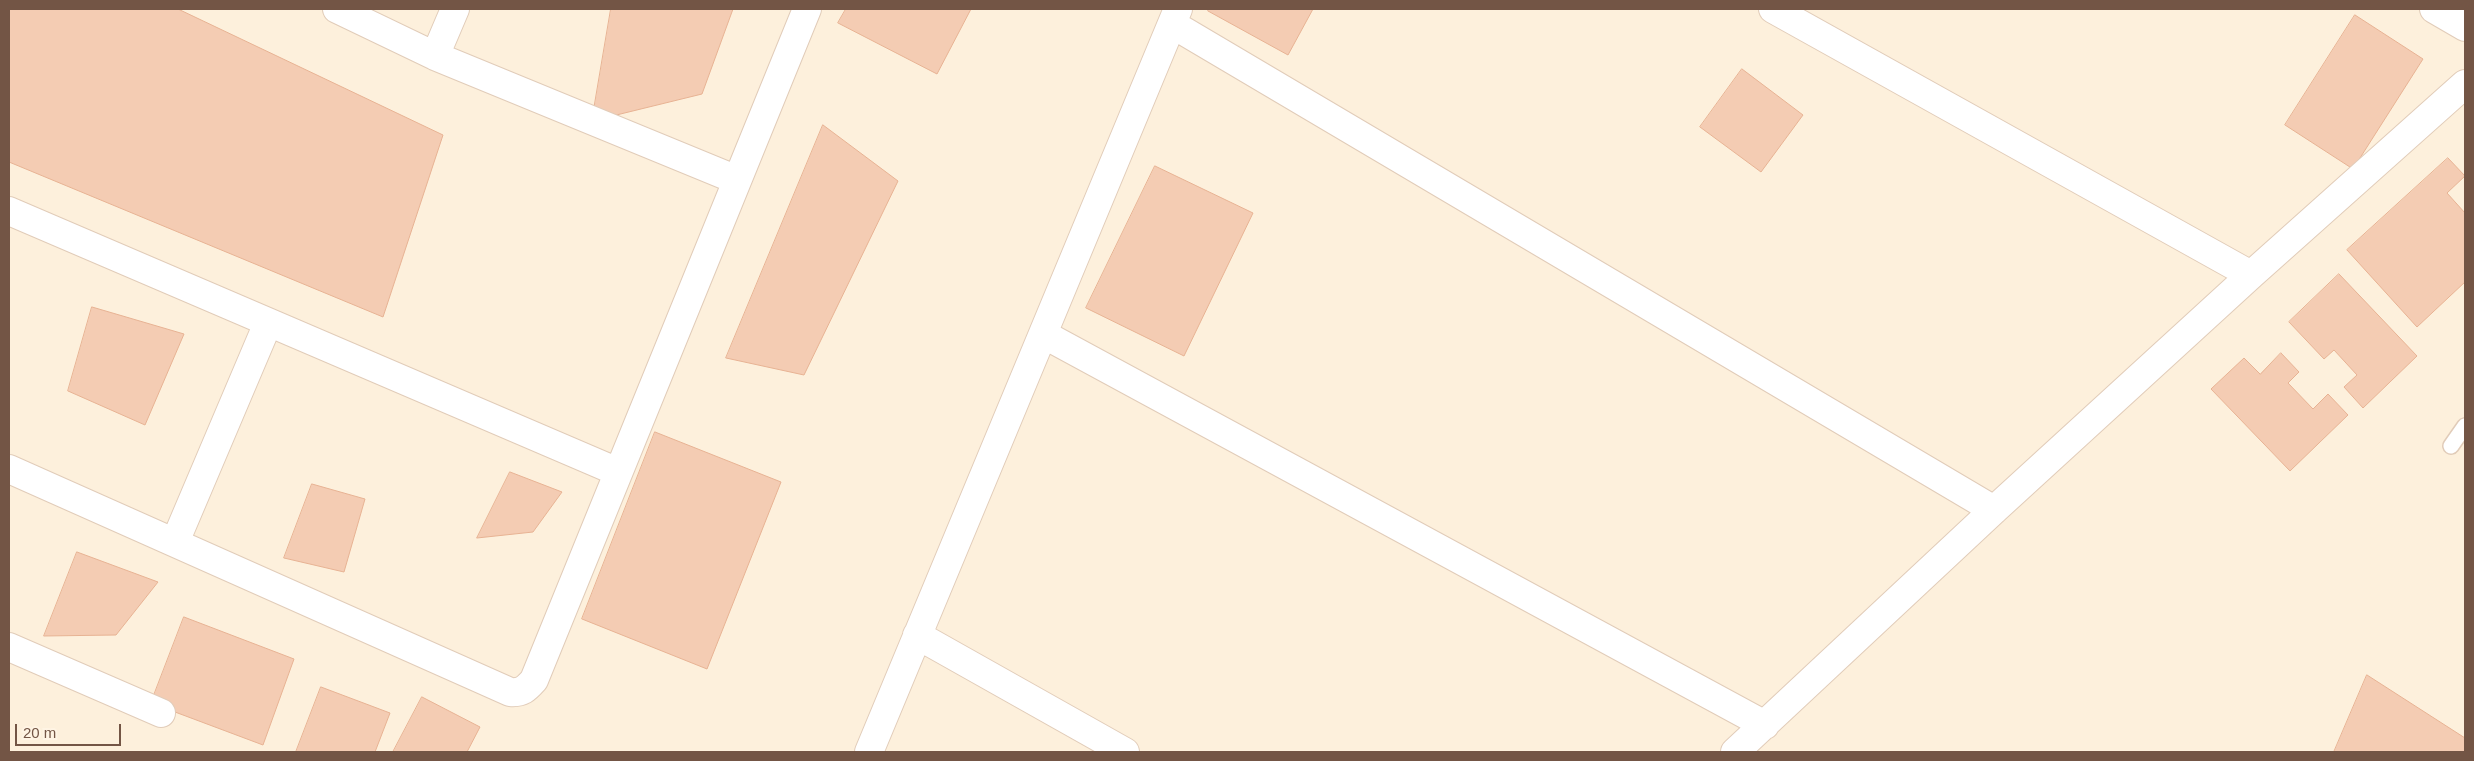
<!DOCTYPE html>
<style>
body{margin:0}
#map{position:relative;width:2474px;height:761px;overflow:hidden;background:#fdf0dc;font-family:Helvetica,sans-serif}
canvas{display:block}
.frame{position:absolute;inset:0;border:10px solid #735545;pointer-events:none}
.scale{position:absolute;left:15px;top:724px;width:106px;height:22px;box-sizing:border-box;border:2px solid #735545;border-top:0;padding-left:6px;font-size:15px;line-height:18px;white-space:nowrap;color:#735545;-webkit-text-stroke:4px #fff4e4;paint-order:stroke}
</style>
<div id="map">
<canvas width="2474" height="761"></canvas>
<div class="frame"></div>
<div class="scale">20 m</div>
</div>
<script>
const g = document.querySelector('canvas').getContext('2d');
g.lineJoin = 'round';
function paint(path, color) { g.fillStyle = color; g.fill(path, 'evenodd'); }
function strokePath(path, color, width, dash) { g.strokeStyle = color; g.lineWidth = width; g.lineCap = dash ? 'butt' : 'round'; g.setLineDash(dash || []); g.stroke(path); }
const building = new Path2D(`
 M9,9H178L443,135L383,317L9,162Z
 M611,9H733L702,94L592,121Z
 M846,9H971L937,74L838,23Z
 M1209,9H1313L1288,55L1208,11Z
 M2355,15L2423,59L2353,169L2285,125Z
 M1742,69L1803,115L1761,172L1700,127Z
 M823,125L898,181L804,375L726,358Z
 M2448,158L2465,176L2447,193L2465,213V282L2417,327L2347,250Z
 M1155,166L1253,213L1184,356L1086,308Z
 M2339,274L2417,356L2363,408L2344,387L2357,375L2334,350L2324,359L2289,322Z
 M92,307L184,334L145,425L68,391Z
 M2281,353L2299,372L2288,383L2313,409L2328,394L2348,415L2290,471L2211,389L2244,358L2260,374Z
 M655,432L781,482L707,669L582,619Z
 M510,472L562,492L533,532L477,538Z
 M312,484L365,499L344,572L284,558Z
 M77,552L158,582L116,635L44,636Z
 M184,617L294,659L263,745L151,703Z
 M2367,675L2465,738V752H2334Z
 M321,687L390,713L375,752H296Z
 M422,697L480,727L467,752H393Z`);
const lane = new Path2D(`
 M2451,446L2465,426`);
const street = new Path2D(`
 M337,9L435,56L737,180
 M1773,9L2251,275
 M2434,9L2465,27
 M1172,24L1994,510
 M435,56L455,9
 M9,211L618,472
 M1043,334L1765,725
 M9,469L510,692C522,693 526,689 534,680L807,9
 M175,542L268,323
 M917,635L1125,752
 M9,647L161,713
 M869,752L1178,9
 M1735,752L1994,510L2251,275L2465,84`);
paint(building, '#f4ccb3');
strokePath(building, '#e7b293', 1);
strokePath(lane, '#e1ccb9', 18);
strokePath(street, '#e1ccb9', 30);
strokePath(lane, '#fff', 15);
strokePath(street, '#fff', 28);
</script>
